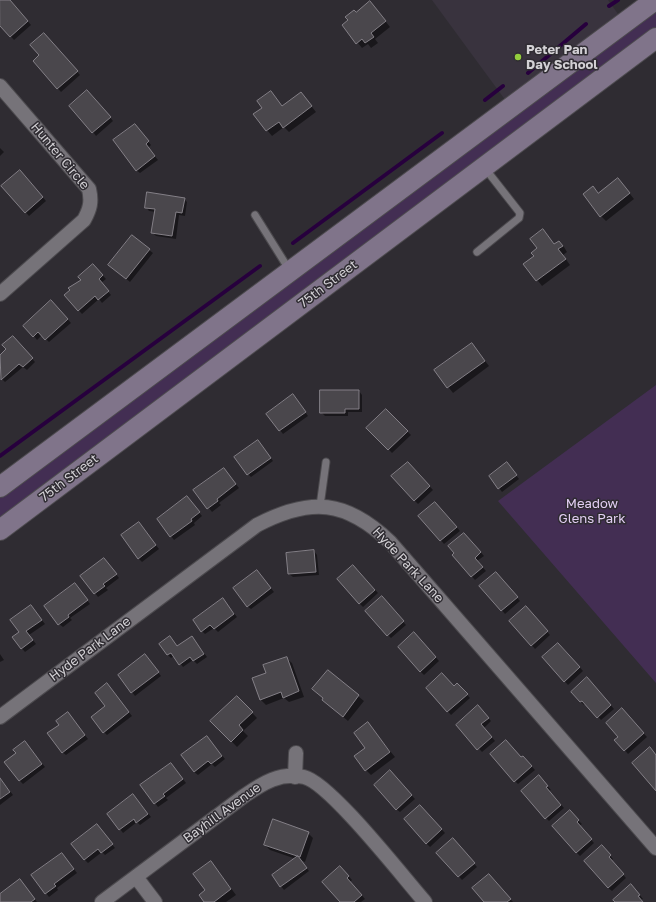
<!DOCTYPE html>
<style>
body{margin:0}
canvas{display:block;background:#2f2c32}
</style>
<canvas width="656" height="902"></canvas>
<script>
const g = document.querySelector('canvas').getContext('2d');
g.lineJoin = 'round';
function paint(path, color) { g.fillStyle = color; g.fill(path, 'evenodd'); }
function strokePath(path, color, width, dash) { g.strokeStyle = color; g.lineWidth = width; g.lineCap = dash ? 'butt' : 'round'; g.setLineDash(dash || []); g.stroke(path); }
function drawText(font, color, halo, rows, align = 'center') {
  g.font = font + ' "Golos Text",sans-serif'; g.lineWidth = 3; g.setLineDash([]); g.textBaseline = 'middle'; g.strokeStyle = halo; g.fillStyle = color; for (const [text, x, y, turn = 0] of rows) {
    g.save(); g.translate(x, y); g.rotate((+turn || 0) * Math.PI / 180); g.textAlign = isNaN(turn) ? turn : align; if (halo) g.strokeText(text, 0, 0); g.fillText(text, 0, 0); g.restore();
  }
}
const built = new Path2D(`
 M432,0H608L618,14L506,101Z`);
const green = new Path2D(`
 M656,10V27L0,519V498Z
 M656,385V683L498,501Z`);
const shadow = new Path2D(`
 M0,0H10L31,25L14,40L0,24Z
 M375,8L390,27L375,39L378,43L371,48L368,44L362,48L343,25L357,13Z
 M47,37L80,75L61,92L34,61L41,55Z
 M271,92L283,107L301,93L316,112L289,132L284,127L272,136L267,130L263,108Z
 M91,94L113,121L96,136L93,132Z
 M135,125L151,145L148,148L158,160L140,173L136,170Z
 M0,148L4,152L0,156Z
 M23,174L46,201L29,216L2,186Z
 M623,185L634,199L606,221L601,216L599,194Z
 M184,199L187,202L185,216L179,215L176,239L156,236L152,232L156,212L149,211L146,207Z
 M543,230L555,245L559,242L564,247L567,252L563,255L570,265L542,286L525,264L535,256Z
 M149,250L153,253L130,282L113,268Z
 M96,268L106,279L101,283L111,295L102,303L99,299L82,314L65,295Z
 M55,305L71,323L49,342L42,335L37,340L34,336Z
 M16,340L35,362L27,370L23,367L5,382L0,377V356Z
 M472,344L489,366L453,393L435,370Z
 M359,391L362,395V412H348V416H325L321,412Z
 M296,399L308,416L283,434L267,414Z
 M386,410L411,435L392,453L368,428Z
 M261,445L273,461L251,477L248,474Z
 M411,466L433,490L418,504L414,500Z
 M510,467L519,479L502,492L499,488Z
 M224,469L239,488L219,503L221,505L212,512L195,491Z
 M190,501L202,516L194,523L195,525L174,540L158,519Z
 M438,506L460,531L444,544L420,516Z
 M142,527L159,549L142,562L138,558Z
 M467,537L484,556L477,561L486,571L475,580L453,556Z
 M314,551L317,555L319,575L293,577L289,574L287,553Z
 M107,562L119,578L106,588L108,590L98,597L82,576Z
 M357,569L378,593L363,607L359,603Z
 M257,571L274,592L251,609L247,606Z
 M499,577L520,601L505,614L481,586Z
 M78,588L90,604L70,618L72,620L63,627L59,624Z
 M385,601L406,625L391,638L388,635Z
 M226,603L237,617L218,632L214,628L205,634L202,631Z
 M34,610L45,624L29,635L36,644L25,652L13,638L21,632Z
 M529,611L550,635L535,649L511,621Z
 M192,637L207,657L197,664L193,660L183,667L174,656L171,658L168,655L160,644L177,647Z
 M418,637L439,661L424,675L420,671Z
 M562,647L583,671L568,685L543,657Z
 M0,654L4,660L0,662Z
 M286,658L292,663L304,697L289,702L284,698L266,705L261,700L267,674Z
 M148,659L161,676L135,696L119,675Z
 M328,671L364,701L348,721L323,700Z
 M591,682L614,709L601,720L586,703L584,705L581,702Z
 M454,687H460L470,698L451,715L427,688Z
 M110,688L132,716L107,735L104,732Z
 M237,697L257,718L243,731L248,736L237,747L212,721Z
 M481,710L491,721L484,728L495,741L482,752L457,725Z
 M625,713L647,737L628,754L616,740L619,737Z
 M71,717L88,739L66,755L62,752Z
 M368,724L395,757L371,775L366,770Z
 M207,737L225,759L215,767L212,764L198,775L194,772Z
 M25,742L45,767L23,784L20,781L18,753Z
 M521,758L526,760L535,770L518,784L515,781Z
 M174,767L186,783L166,798L168,800L158,807L142,786Z
 M393,775L415,799L400,812L396,809Z
 M0,778L13,795L0,805Z
 M542,780L551,790L549,791L564,808L549,821L546,818Z
 M136,798L151,817L140,825L137,822L123,833L108,814Z
 M423,809L445,833L430,847L426,843Z
 M573,815L582,824L579,826L594,843L580,856L577,853Z
 M97,825L115,848L105,855L102,852L88,863L85,860Z
 M308,833L313,838L305,862L300,860L309,871L284,890L273,876L296,859L270,850L265,845Z
 M456,843L477,867L462,880L438,853Z
 M605,850L613,859L611,861L626,878L612,891L608,888Z
 M65,857L77,873L57,888L58,890L49,897L46,893Z
 M216,868L236,895L226,902H205L206,891Z
 M344,871L352,880L350,882L365,899L361,902H341Z
 M492,878L513,902H486Z
 M23,884L37,902H0V895Z
 M635,889L643,899L641,900L642,902H616Z`);
const stream = new Path2D(`
 M609,6L618,0
 M528,73L586,24
 M485,100L503,86
 M293,243L442,133
 M0,456L260,266`);
const building = new Path2D(`
 M0,0H10L28,21L10,37L0,26Z
 M370,1L386,21L371,33L374,37L365,43L362,39L356,44L342,25L348,20L345,17L354,10L356,12Z
 M44,33L78,71L57,89L33,61L39,55L30,45Z
 M87,90L111,117L92,133L69,106Z
 M271,91L282,106L301,92L312,106L283,128L279,122L266,131L253,114L262,108L257,101Z
 M135,124L149,141L146,144L155,156L136,171L113,140Z
 M20,170L43,197L25,213L1,186Z
 M618,178L630,193L600,217L583,194L593,186L598,193Z
 M147,192L185,198L182,213L176,212L172,236L151,233L155,209L145,208Z
 M543,229L554,244L559,241L563,246L558,249L566,259L536,281L523,264L534,256L531,253L537,248L530,239Z
 M132,235L150,249L126,279L108,265Z
 M93,264L103,275L99,279L109,291L98,300L95,296L78,311L64,295L70,290L68,288L81,280L78,277Z
 M51,300L68,319L45,340L38,332L33,337L23,326Z
 M13,336L33,358L23,367L19,364L1,380L0,355L6,349L2,345Z
 M472,343L485,361L447,388L434,370Z
 M320,390H359V409H345V413H320Z
 M293,394L306,412L279,431L266,414Z
 M386,409L408,431L388,450L366,428Z
 M258,440L271,458L247,475L234,457Z
 M408,462L430,486L414,501L391,476Z
 M507,462L517,475L498,489L489,476Z
 M224,468L236,484L217,499L218,501L207,509L193,490Z
 M187,496L200,512L191,519L192,521L170,537L157,519Z
 M435,502L457,527L440,541L418,516Z
 M139,522L156,545L138,559L121,535Z
 M464,533L481,552L475,558L483,567L471,577L452,555L454,553L448,546Z
 M314,550L316,572L288,574L286,553Z
 M104,558L117,574L103,584L105,586L94,594L80,576Z
 M353,565L375,590L359,604L337,579Z
 M257,570L271,588L247,607L233,588Z
 M496,572L518,597L501,611L479,586Z
 M75,583L88,600L68,615L69,617L58,625L44,606Z
 M382,596L404,621L387,636L365,611Z
 M223,598L234,614L214,629L210,625L201,632L193,620Z
 M31,605L42,620L26,631L33,640L21,649L12,637L19,632L10,620Z
 M526,606L548,631L531,646L509,621Z
 M414,632L436,657L420,672L398,647Z
 M170,636L177,646L192,636L204,654L193,661L190,657L179,665L171,653L167,655L159,644Z
 M558,643L580,667L564,682L542,657Z
 M145,654L159,672L131,693L118,675Z
 M287,657L299,691L283,698L281,692L260,700L252,678L266,673L263,665Z
 M328,670L359,695L343,717L322,700L323,698L312,689Z
 M442,673L454,686L457,683L468,694L447,712L426,688Z
 M587,677L611,705L597,718L582,701L580,702L571,692Z
 M107,683L129,712L103,733L91,717L105,706L95,693Z
 M237,696L253,712L239,725L243,730L231,742L210,721Z
 M478,705L489,718L481,724L492,737L477,750L456,725Z
 M622,708L644,733L624,751L614,740L618,737L606,723Z
 M68,712L85,735L62,753L47,733L59,725L56,721Z
 M368,722L390,752L365,771L354,756L365,748L354,733Z
 M207,736L222,756L211,764L208,761L194,772L181,755Z
 M506,740L521,757L523,756L532,766L514,782L490,754Z
 M25,741L42,764L19,781L4,762L16,753L13,750Z
 M650,747L656,755V791L632,763Z
 M171,763L183,779L163,794L165,796L154,804L140,785Z
 M390,770L412,795L396,810L374,785Z
 M539,775L548,786L546,787L561,805L545,819L521,791Z
 M0,778L10,792L0,799Z
 M133,794L148,814L136,823L134,819L119,830L107,814Z
 M420,805L442,829L426,844L404,819Z
 M570,810L579,820L577,822L592,839L576,853L552,826Z
 M273,819L309,832L300,857L264,845Z
 M97,824L113,844L101,853L98,849L84,860L71,844Z
 M453,838L475,863L458,877L436,853Z
 M602,845L611,855L609,857L624,874L608,888L584,861Z
 M62,853L74,869L54,884L56,886L45,894L31,875Z
 M298,856L307,868L280,887L272,875Z
 M211,861L231,889L214,902H204L199,895L205,890L193,874Z
 M340,866L349,876L347,878L362,895L354,902H340L322,882Z
 M489,874L511,899L507,902H484L472,888Z
 M20,879L35,899L31,902H0V894Z
 M631,884L640,895L638,896L643,902H615L613,900Z`);
const lane = new Path2D(`
 M255,215L290,271
 M477,252L519,218L520,213L484,167
 M320,506L326,462`);
const street = new Path2D(`
 M0,86L89,189C92,202 90,209 84,220L0,294
 M0,717L257,525C311,497 346,500 390,542L656,848
 M295,777L296,753
 M136,877L155,902
 M102,902L244,796C263,783 280,772 304,777C330,783 403,877 425,902`);
const secondary = new Path2D(`
 M0,487L655,0
 M0,530L656,38`);
const markers = [
 [518,57,4,"#93cd3d"]
];
const poiNames = [
 ["Peter Pan",526,50],
 ["Day School",526,65]
];
const streetNames = [
 ["Hunter Circle",60,156,50],
 ["75th Street",328,284,-37],
 ["75th Street",69,478,-37],
 ["Hyde Park Lane",408,565,47],
 ["Hyde Park Lane",90,649,-37],
 ["Bayhill Avenue",222,813,-36]
];
const parkNames = [
 ["Meadow",592,504],
 ["Glens Park",592,519]
];
paint(built, '#39333e');
paint(green, '#432e53');
paint(shadow, '#0007');
strokePath(stream, '#27003d', 4);
paint(building, '#4a474c');
strokePath(building, '#837f86', 1);
strokePath(lane, '#4c4a4e', 9);
strokePath(street, '#4c4a4e', 16);
strokePath(secondary, '#4c4a4e', 22);
strokePath(lane, '#767379', 7);
strokePath(street, '#767379', 14);
strokePath(secondary, '#80748a', 20);
for (const [x, y, r, color] of markers) { const dot = new Path2D(); dot.arc(x, y, r, 0, 2 * Math.PI); g.fillStyle = color; g.fill(dot); strokePath(dot, '#2f2c32', 1.5); }
drawText('bold 13px', '#d3d1d5', '#2f2c32', poiNames, 'left');
drawText('13px', '#d3d1d5', '#2f2c32', streetNames);
drawText('13px', '#e2cef3', '#2f2c32', parkNames);
</script>
